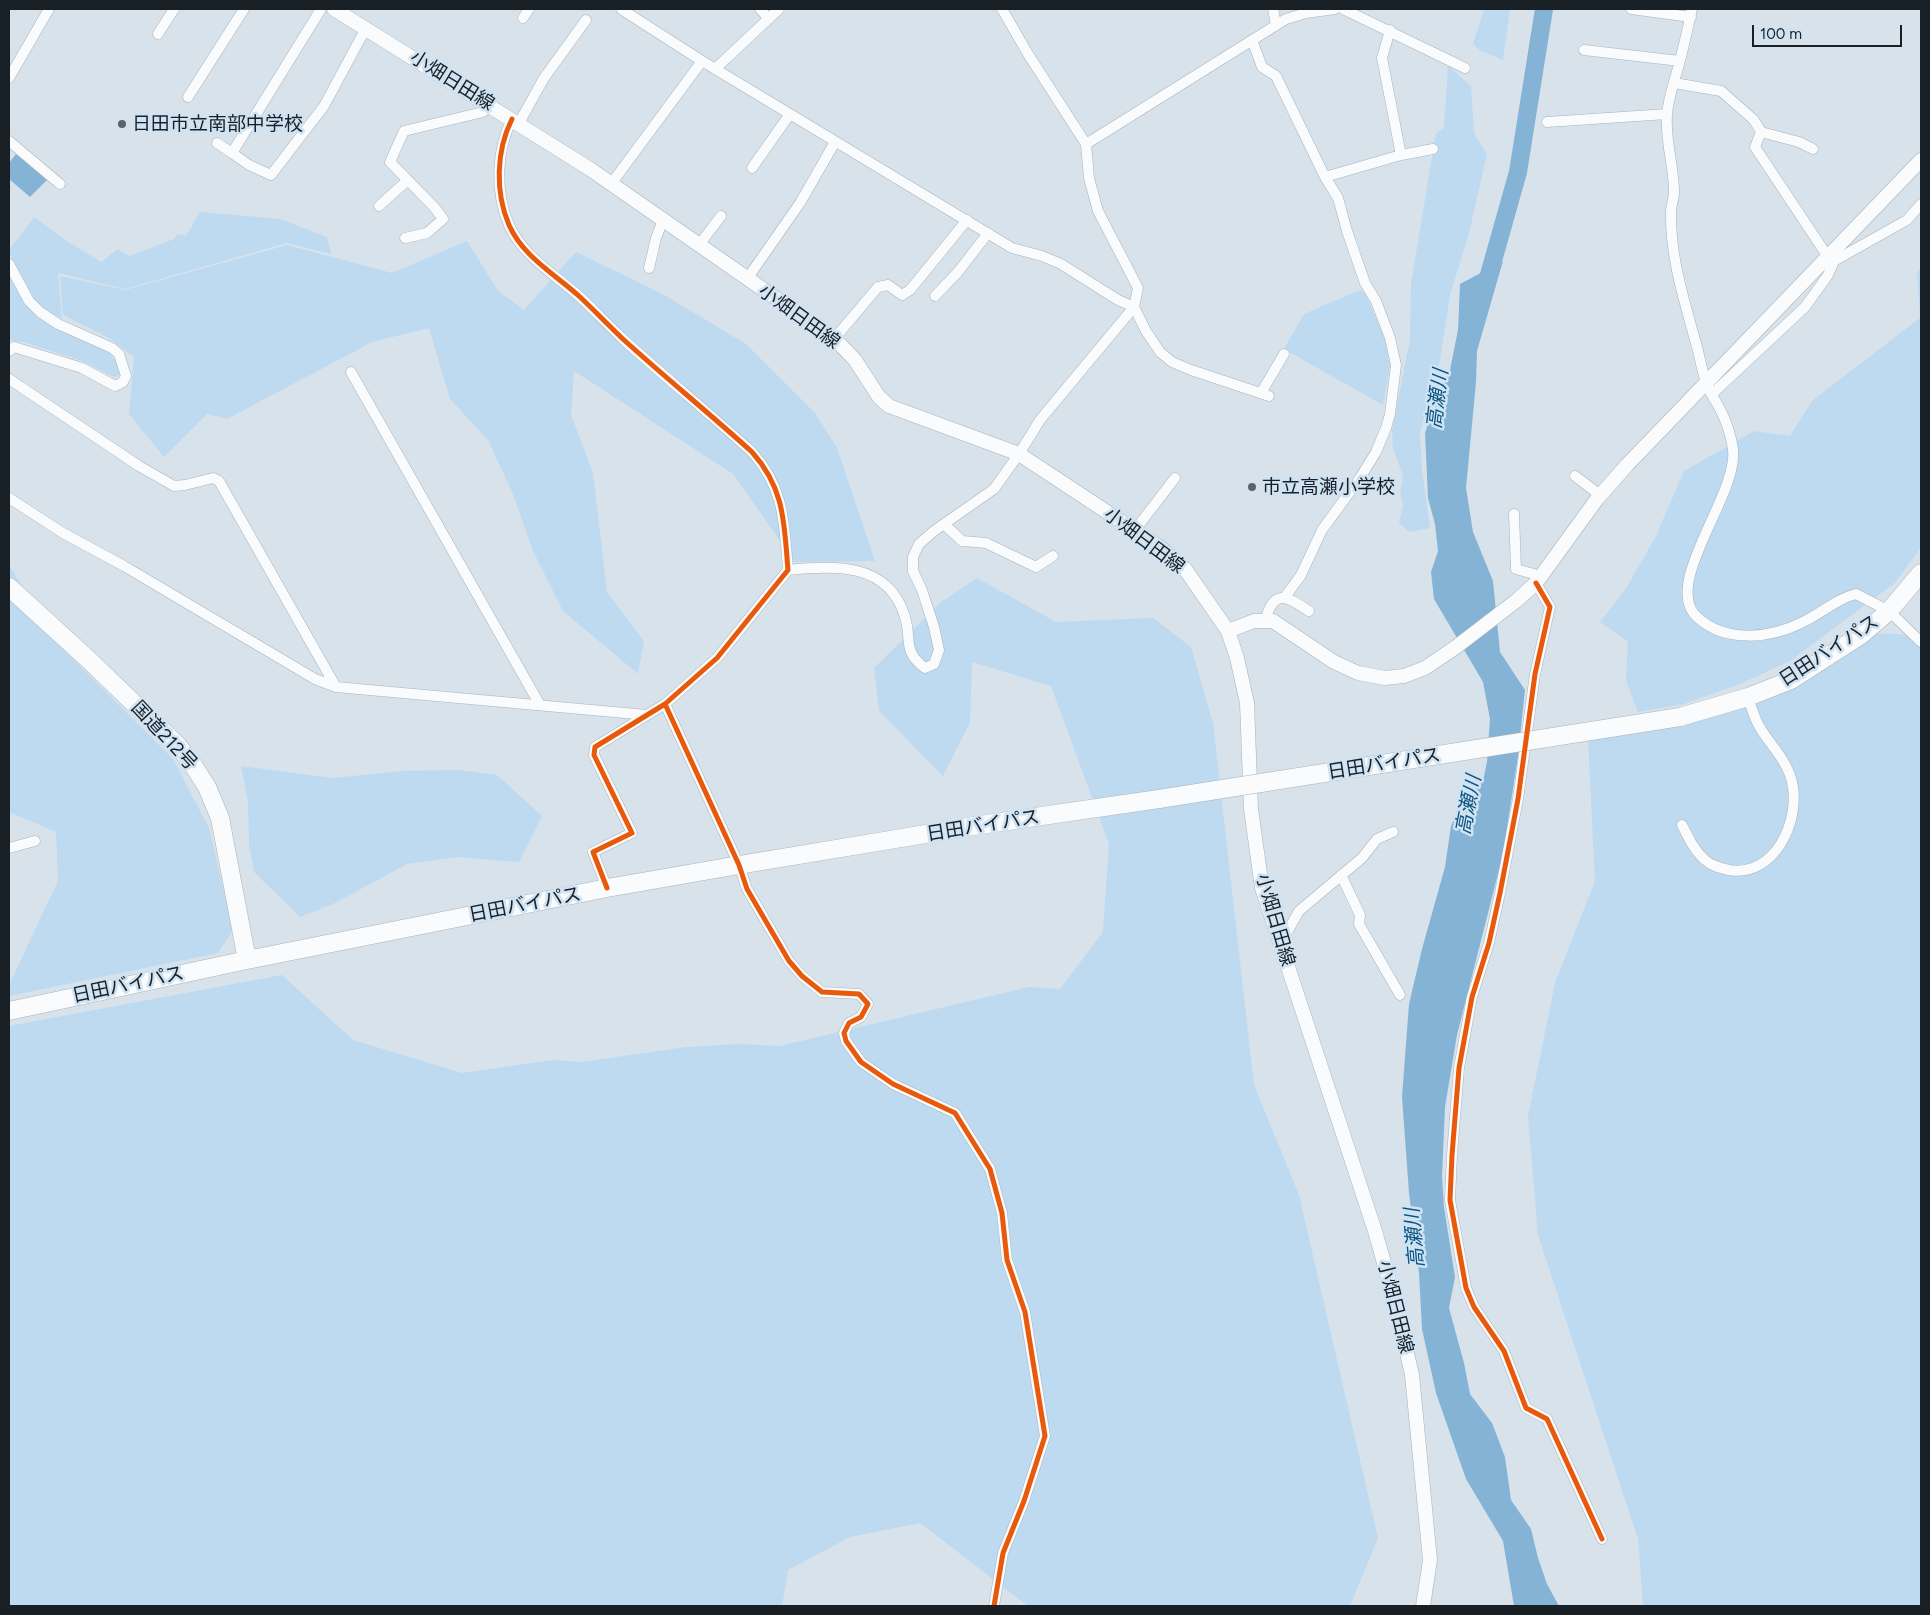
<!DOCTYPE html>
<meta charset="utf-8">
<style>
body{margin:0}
#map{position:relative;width:1930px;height:1615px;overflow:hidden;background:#d8e2eb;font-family:Figtree,sans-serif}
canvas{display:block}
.frame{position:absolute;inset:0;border:10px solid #181f25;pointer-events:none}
.scale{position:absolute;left:1752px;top:25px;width:150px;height:22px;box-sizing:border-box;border:2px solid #181f25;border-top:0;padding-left:6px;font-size:15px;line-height:18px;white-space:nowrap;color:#181f25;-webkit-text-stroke:4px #d0e3f3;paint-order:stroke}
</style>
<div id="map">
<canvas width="1930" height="1615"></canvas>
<div class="frame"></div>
<div class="scale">100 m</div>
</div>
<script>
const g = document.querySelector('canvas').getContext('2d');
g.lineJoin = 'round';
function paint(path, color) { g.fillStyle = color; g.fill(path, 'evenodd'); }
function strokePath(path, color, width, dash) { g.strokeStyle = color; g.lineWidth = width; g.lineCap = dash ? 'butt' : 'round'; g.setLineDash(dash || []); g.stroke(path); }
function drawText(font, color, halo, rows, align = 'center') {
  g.font = font + ' Figtree,"Noto Sans JP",sans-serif'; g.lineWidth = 5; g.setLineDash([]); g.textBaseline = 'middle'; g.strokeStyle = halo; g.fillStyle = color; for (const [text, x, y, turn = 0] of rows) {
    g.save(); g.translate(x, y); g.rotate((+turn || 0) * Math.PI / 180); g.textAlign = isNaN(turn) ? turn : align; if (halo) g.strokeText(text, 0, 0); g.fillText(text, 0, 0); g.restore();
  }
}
const green = new Path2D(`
 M1484,9H1510L1503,60L1481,51L1473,44Z
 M1448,66L1471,86L1474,133L1487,154L1469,233L1450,295L1440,361L1420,433L1422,471L1430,528L1409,532L1399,523L1403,505L1400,494L1403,476L1393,448L1392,431L1410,340L1411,284L1436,133L1444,128Z
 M200,212L280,219L327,237L331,254L287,243L125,289L58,273L62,319L43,309L32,298L9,253V250L34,217L67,241L101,262L118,249L129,256L174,239L177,234L186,236Z
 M467,241L498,291L524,310L576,252L664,295L746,344L815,413L837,448L875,561L795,562L733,474L574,371L571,415L593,473L607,592L644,641L638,674L563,611L533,551L513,494L488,440L450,399L429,328L372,342L227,419L207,414L164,457L129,414L134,357L111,339L63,315L60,276L125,290L287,245L392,273Z
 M9,268L27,302L105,348L122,369L120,375L114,377L82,361L27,343L9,340Z
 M1921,269V547L1895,583L1790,661L1740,684L1684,704L1638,712L1626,680L1628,642L1600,622L1625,590L1655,538L1684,471L1754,431L1790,436L1813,400L1920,318L1917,272Z
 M1360,290L1365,293L1385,338L1390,366L1383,405L1284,349L1304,314Z
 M9,565L57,643L173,759L209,828L233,930L218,953L9,996V985L58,881L56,832L9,812Z
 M977,578L1056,622L1153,618L1191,647L1213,723L1254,1085L1299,1195L1378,1538L1350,1606H1028L920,1523L850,1537L788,1570L782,1606H9V1026L282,975L353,1040L462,1073L553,1060L581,1062L686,1047L739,1044L780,1046L1029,987L1060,989L1103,932L1109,844L1051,686L972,662L970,723L943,776L879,711L874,668L940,603Z
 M1873,633L1921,635V1606H1643L1638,1539L1538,1235L1528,1116L1555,983L1595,881L1588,739L1721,715L1789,689Z
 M241,766L333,778L402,771L459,770L497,775L542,816L519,862L458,857L407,864L335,903L300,917L254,872L249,845L248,801Z`);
const water = new Path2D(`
 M16,154L47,180L30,197L9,179V163Z
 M1503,261L1477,351L1476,382L1466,488L1473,532L1493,581L1500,652L1525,690L1518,756L1503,854L1457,1035L1445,1107L1442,1177L1444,1207L1455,1277L1449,1308L1464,1363L1470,1394L1492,1423L1505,1457L1511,1500L1531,1529L1538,1558L1547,1584L1559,1606H1514L1503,1541L1466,1479L1436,1393L1422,1329L1419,1273L1409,1193L1402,1097L1409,1004L1422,949L1445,867L1451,826L1463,798L1483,781L1487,762L1490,719L1483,682L1434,599L1431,572L1438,551L1435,524L1428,498L1425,433L1436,400L1450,370L1458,330L1460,284Z`);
const river = new Path2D(`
 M1485,289L1518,172L1544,9`);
const street = new Path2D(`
 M321,9L232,153L249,165L271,175L324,106L366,28
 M621,9L702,61L1012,248L1042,256L1061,264L1118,300L1134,307L1146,331L1160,352L1172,362L1191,370L1269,396
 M760,9L769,19
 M1273,9L1276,25
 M1343,9L1465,68
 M1631,9L1691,17
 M1692,9C1688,27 1684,46 1679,64C1675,80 1668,98 1667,115C1665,141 1674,166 1674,192C1674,199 1671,205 1671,212C1670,258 1685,303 1697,347C1700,358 1702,371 1706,382C1709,392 1716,401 1721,411C1727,423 1731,436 1733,449C1739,494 1661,584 1697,617C1725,643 1770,639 1803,622C1822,613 1836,599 1856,594L1889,611L1921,642
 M523,18L529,9
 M1390,30L1382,58L1401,155
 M158,34L174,9
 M1252,40L1262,67L1276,76L1325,177L1338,198L1347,231L1365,283L1376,301L1390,338L1396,365L1390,414L1386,428L1376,452L1360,478L1322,530L1301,575L1285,597
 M1584,50L1680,61
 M715,69L779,9
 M9,78L49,9
 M1674,83L1721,91L1754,120L1761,132L1755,147L1828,257L1834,261L1828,275L1805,307L1712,394
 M188,97L244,9
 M512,119C496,151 495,192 509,225C523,257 556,275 580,297C595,311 609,326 624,340C666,378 710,414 752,452C785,489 784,523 788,570L717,658L665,704L595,747L594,755L632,833L593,852L607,888
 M1547,122L1667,114
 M519,123L544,78L586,20
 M1761,132L1799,142L1813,149
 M9,141L60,184
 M217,143L232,153
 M1086,144L1286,19L1306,13L1335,9
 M752,168L790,114
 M1325,177L1401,155L1433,149
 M611,184L702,61
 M379,206L408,180
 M405,238L427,233L443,219L435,208L390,162L404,131L483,112L490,105
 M699,245L721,216
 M1834,261L1907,220L1921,204
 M9,264L29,301L40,312L58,324L112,348L119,354L126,376L123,382L115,386L82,368L14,347L9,351
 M649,268L656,238L663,220
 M747,279L800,203L835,142
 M935,296L958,272L988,233
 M834,339L878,287L888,285L902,295L910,290L967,220
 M351,372L540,705
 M9,379L139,466L174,486L185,485L213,478L219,481L336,687
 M1261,393L1284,354
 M1575,476L1600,495
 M9,498L63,533L124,566L315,679L336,687L647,715
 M1514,514L1516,569L1541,576
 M944,524L962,541L986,543L1036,567L1053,556
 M1135,530L1175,478
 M788,570C833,565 889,562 905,617C912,640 902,651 925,668L934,664L939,650L934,627L922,590L913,571V557L919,544L934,531L994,489L1019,454L1040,420L1134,307L1138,288L1098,211L1089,178L1086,144L1028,54L1002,9
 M1536,583L1550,607L1535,674L1518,799L1500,893L1489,943L1472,997L1459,1068L1452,1155L1450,1200L1466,1288L1474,1307L1504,1351L1526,1408L1547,1419L1602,1539
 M1265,621C1274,589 1285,595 1309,611
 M665,704L739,865L747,889L789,961L802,976L822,992L859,994L868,1004L861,1017L849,1023L844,1033L846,1041L861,1062L893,1084L955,1113L990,1169L1002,1213L1007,1260L1025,1312L1045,1436L1024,1501L1003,1553L994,1606
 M1682,825C1688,837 1694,850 1705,860C1712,866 1720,868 1729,870C1775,878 1801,820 1792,782C1787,760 1770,745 1759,726C1754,717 1751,707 1748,697
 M9,848L35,841
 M1341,875L1360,915L1359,924L1400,995
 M1281,943L1299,911L1362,858L1377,839L1393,832`);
const secondary = new Path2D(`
 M334,9L590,169L836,340L855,360L879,397L889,406L1019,454L1160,547L1185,569L1228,631L1237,658L1247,703L1251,809L1262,888L1375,1231L1396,1305L1412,1375L1430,1560L1423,1606
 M1228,631L1254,621H1273L1334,662L1358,673L1385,678L1404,676L1425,668L1456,647L1516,601L1536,583L1597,499L1627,465L1921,160`);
const highway = new Path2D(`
 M9,587L90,661L178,746L193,765L207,787L220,818L247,960
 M1680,717L1748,697L1791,680L1861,635L1889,611L1921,573
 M9,1011L247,960L607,888L739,865L980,825L1159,799`);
const highwayBridge = new Path2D(`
 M1159,799L1680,717`);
const cycleway = new Path2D(`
 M512,119C496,151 495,192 509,225C523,257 556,275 580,297C595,311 609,326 624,340C666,378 710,414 752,452C785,489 784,523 788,570L717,658L665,704L595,747L594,755L632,833L593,852L607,888
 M1536,583L1550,607L1535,674L1518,799L1500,893L1489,943L1472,997L1459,1068L1452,1155L1450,1200L1466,1288L1474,1307L1504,1351L1526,1408L1547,1419L1602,1539
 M665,704L739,865L747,889L789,961L802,976L822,992L859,994L868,1004L861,1017L849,1023L844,1033L846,1041L861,1062L893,1084L955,1113L990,1169L1002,1213L1007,1260L1025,1312L1045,1436L1024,1501L1003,1553L994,1606`);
const markers = [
 [122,124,5,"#5b636a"],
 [1252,487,5,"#5b636a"]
];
const streetNames = [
 ["小畑日田線",452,81,32],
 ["小畑日田線",799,317,36],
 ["小畑日田線",1144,541,37],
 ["日田バイパス",1829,651,-33],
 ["国道212号",164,736,47],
 ["日田バイパス",1384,764,-9],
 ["日田バイパス",983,826,-9],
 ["日田バイパス",525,905,-11],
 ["小畑日田線",1275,920,74],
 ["日田バイパス",128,985,-12],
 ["小畑日田線",1395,1307,76]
];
const poiNames = [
 ["日田市立南部中学校",132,124],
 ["市立高瀬小学校",1262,487]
];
const waterNames = [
 ["高瀬川",1438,399,-83],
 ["高瀬川",1469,805,-79],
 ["高瀬川",1415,1238,-95]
];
paint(green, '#bddaf1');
paint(water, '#85b3d6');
strokePath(river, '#85b3d6', 18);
strokePath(street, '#aab2b8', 11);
strokePath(secondary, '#aab2b8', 15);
strokePath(highway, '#aab2b8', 19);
strokePath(street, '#f9fbfc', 10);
strokePath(secondary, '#f9fbfc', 14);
strokePath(highway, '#f9fbfc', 18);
strokePath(highwayBridge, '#aab2b8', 19, []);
strokePath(highwayBridge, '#f9fbfc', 18);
strokePath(cycleway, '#e8590c', 5);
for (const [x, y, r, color] of markers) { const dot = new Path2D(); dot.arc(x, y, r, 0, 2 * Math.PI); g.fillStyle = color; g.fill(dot); strokePath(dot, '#d0e3f3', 2); }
drawText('19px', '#181f25', '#d0e3f3', streetNames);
drawText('19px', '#181f25', '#d0e3f3', poiNames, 'left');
drawText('italic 20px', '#095480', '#d0e3f3', waterNames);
</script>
